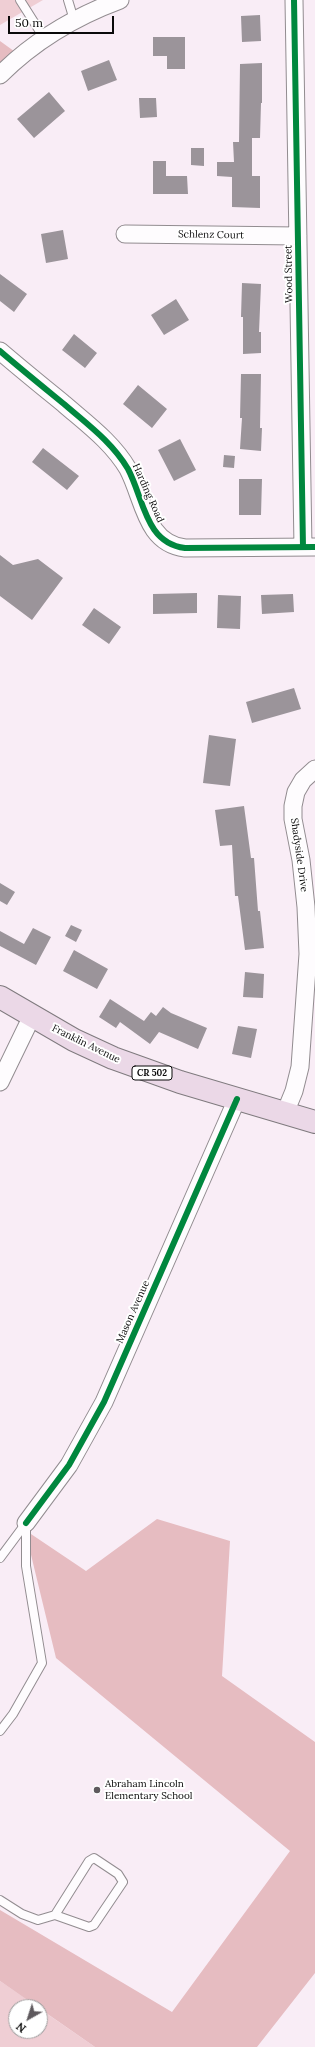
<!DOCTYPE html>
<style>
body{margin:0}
#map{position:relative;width:315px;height:2047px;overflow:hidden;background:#f9edf6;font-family:Lora,serif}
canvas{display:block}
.north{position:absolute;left:8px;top:1999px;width:40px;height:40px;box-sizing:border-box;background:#fff;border:1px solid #9d9d9d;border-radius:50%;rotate:219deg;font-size:11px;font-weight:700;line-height:16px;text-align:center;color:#0a0a0a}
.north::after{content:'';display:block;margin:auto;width:14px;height:18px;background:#5e595d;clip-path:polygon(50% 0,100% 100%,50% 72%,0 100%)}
.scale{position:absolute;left:8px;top:16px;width:106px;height:18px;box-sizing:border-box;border:2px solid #0a0a0a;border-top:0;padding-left:5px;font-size:12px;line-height:14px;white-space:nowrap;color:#0a0a0a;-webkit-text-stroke:3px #fff;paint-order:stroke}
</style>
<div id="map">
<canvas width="315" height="2047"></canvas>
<div class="north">N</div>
<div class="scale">50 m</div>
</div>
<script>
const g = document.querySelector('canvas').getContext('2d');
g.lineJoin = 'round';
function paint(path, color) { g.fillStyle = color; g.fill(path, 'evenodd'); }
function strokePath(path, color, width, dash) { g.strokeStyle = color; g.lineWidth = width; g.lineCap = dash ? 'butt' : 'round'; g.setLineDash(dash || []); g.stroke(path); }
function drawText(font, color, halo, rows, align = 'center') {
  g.font = font + ' Lora,serif'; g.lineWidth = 4; g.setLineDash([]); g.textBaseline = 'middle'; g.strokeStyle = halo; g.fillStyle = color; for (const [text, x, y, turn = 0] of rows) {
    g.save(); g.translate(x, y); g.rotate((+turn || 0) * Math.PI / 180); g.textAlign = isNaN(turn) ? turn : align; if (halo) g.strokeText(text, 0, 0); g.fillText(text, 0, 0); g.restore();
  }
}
const green = new Path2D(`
 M0,0H43L0,25Z
 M0,1981L38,2007H16V2031H40V2009L95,2047H0Z`);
const forest = new Path2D(`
 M0,41L18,54L0,77Z
 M157,1519L230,1541L222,1676L315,1742V1973L257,2047H95L0,1981V1910L172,2012L290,1851L56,1658L25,1530L86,1571Z`);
const building = new Path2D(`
 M260,15L261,41L242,42L241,16Z
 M153,37H185V69H167V56H153Z
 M109,60L117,80L88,91L81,71Z
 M262,63V103H261L260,138H252V176H260V208L232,207V177L217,176V162H234L233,142H239L240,64Z
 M49,92L65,111L34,138L17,119Z
 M139,98H156L157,117L140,118Z
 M191,148H204V166L191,165Z
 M153,161H166V176H187L188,194H153Z
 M63,230L68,259L46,263L41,234Z
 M0,274L27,294L14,312L0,301Z
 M242,283L261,284L259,332H261V353L243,354V317H241Z
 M176,299L189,320L164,335L151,315Z
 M74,334L97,353L85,368L62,350Z
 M241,374H261L260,428H262L261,451L240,449L242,418H240Z
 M138,385L167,409L152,428L123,404Z
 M180,439L196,470L174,481L158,450Z
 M43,448L79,476L67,490L32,462Z
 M224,455L235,456L234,468L223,467Z
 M239,479H262L261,515H239Z
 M0,555L13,565L38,559L63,578L32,620L0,596Z
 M197,593V613L153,614V594Z
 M293,594L294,612L262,614L261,595Z
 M218,595L241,596L240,629L217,628Z
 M94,608L121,627L109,644L82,625Z
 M294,688L301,709L252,723L246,702Z
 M209,735L236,739L230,786L203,783Z
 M244,806L251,858H254L258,911H260L264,948L245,950L238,896H235L232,845L220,846L215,810Z
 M0,883L15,892L7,905L0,901Z
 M71,925L82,930L76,942L65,936Z
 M33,928L51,937L36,965L0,946V931L24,944Z
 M74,950L108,969L97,989L63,971Z
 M245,972L264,974L263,998L243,997Z
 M110,999L144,1021L151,1012L156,1016L163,1007L171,1013L207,1028L198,1049L159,1032L150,1044L120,1022L116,1028L99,1017Z
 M238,1026L257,1029L251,1058L232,1054Z`);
const lane = new Path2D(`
 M20,0L44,38
 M68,0L74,20
 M0,1558L26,1523V1566L42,1663L13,1714L0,1731
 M0,1900L22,1914L38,1920L55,1915L89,1927L94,1925L123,1882L118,1874L94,1858L89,1861L55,1915`);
const street = new Path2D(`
 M294,0L303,547
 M0,75C35,40 74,17 120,0
 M125,234L298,236
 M0,351C21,369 42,386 64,404C87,424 112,442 128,469C144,499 145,543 185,548L315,547
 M0,1082L32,1016
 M285,1113L294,1091L300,1067L308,954L306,907L301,860L293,819V806L296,792L303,780L315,769
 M26,1523L69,1465L104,1402L237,1099`);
const primary = new Path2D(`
 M0,997L74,1040L113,1058L180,1082L315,1122`);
const cycleway = new Path2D(`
 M294,0L303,547
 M0,351C21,369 42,386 64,404C87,424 112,442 128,469C144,499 145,543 185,548L315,547
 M26,1523L69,1465L104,1402L237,1099`);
const markers = [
 [97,1790,4,"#5e595d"]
];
const shields = [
 [152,1073,40]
];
const shieldNames = [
 ["CR 502",152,1073]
];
const streetNames = [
 ["Schlenz Court",211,235,1],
 ["Wood Street",289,274,-91],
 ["Harding Road",148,493,66],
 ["Shadyside Drive",299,855,82],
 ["Franklin Avenue",86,1044,26],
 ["Mason Avenue",133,1312,-66]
];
const poiNames = [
 ["Abraham Lincoln",105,1784],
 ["Elementary School",105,1796]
];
paint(green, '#efced4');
paint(forest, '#e6bcc1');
paint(building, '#9b949a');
strokePath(lane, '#928c90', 10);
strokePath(street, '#928c90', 19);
strokePath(primary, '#7f7a7e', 24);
strokePath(lane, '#fefcfe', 8);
strokePath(street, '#fefcfe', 17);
strokePath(primary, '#ebd8e7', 22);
strokePath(cycleway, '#00873e', 6);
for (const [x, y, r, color] of markers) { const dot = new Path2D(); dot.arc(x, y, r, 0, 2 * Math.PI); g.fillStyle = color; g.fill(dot); strokePath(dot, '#fff', 1.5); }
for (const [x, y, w] of shields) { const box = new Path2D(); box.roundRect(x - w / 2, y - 7, w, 14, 3); g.fillStyle = '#fff'; g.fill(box); strokePath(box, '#0a0a0a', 1); }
drawText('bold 9px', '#0a0a0a', null, shieldNames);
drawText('10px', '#0a0a0a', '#fff', streetNames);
drawText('10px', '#0a0a0a', '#fff', poiNames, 'left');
</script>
